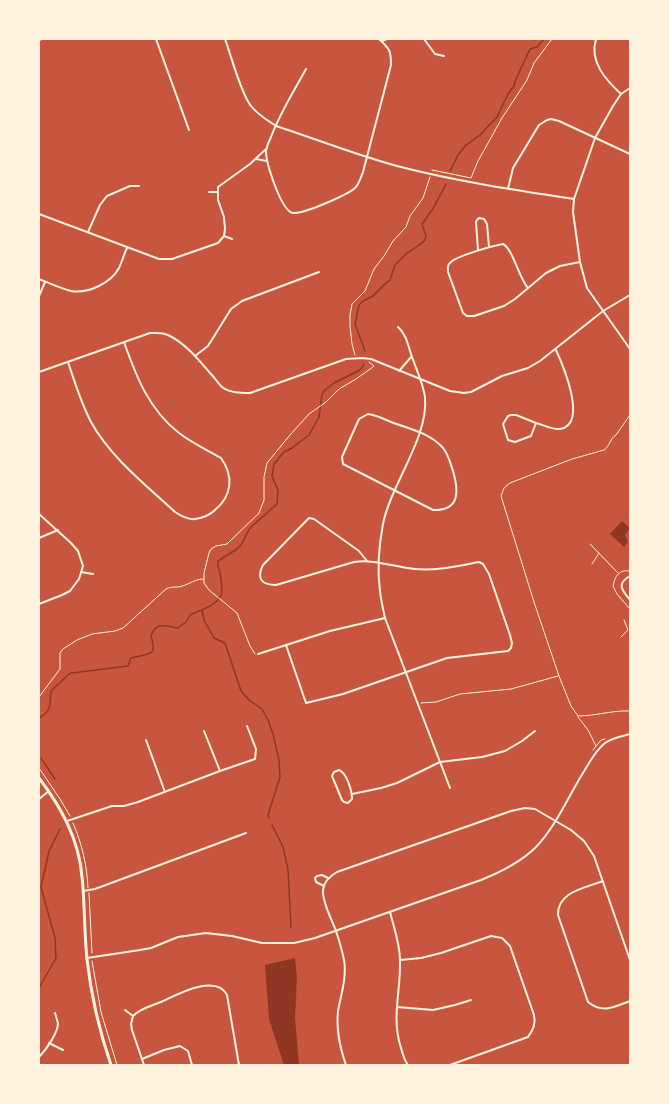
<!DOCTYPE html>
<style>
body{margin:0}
#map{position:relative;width:669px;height:1104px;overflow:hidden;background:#c8553d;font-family:"Open Sans",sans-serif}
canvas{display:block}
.frame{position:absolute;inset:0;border:40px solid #fff3e0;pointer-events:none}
</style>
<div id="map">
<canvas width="669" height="1104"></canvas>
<div class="frame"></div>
</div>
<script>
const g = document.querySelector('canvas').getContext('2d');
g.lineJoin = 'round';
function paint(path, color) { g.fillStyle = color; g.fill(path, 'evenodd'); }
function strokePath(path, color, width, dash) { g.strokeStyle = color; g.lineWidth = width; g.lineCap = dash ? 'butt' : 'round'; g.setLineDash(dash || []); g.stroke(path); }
const water = new Path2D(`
 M622,521L630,528L625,535L628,542L624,547L610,534Z
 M295,958L297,977L295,1018L299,1065H284L269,1019L265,965Z`);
const stream = new Path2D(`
 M450,171L458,155L465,146L480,135L497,117L508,94L514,86L516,79L530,49L537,47L544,39
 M365,351L355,324L359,305L363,301L373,296L386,283L390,280L395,265L406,254L422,243L425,240L426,236L422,224L434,207L446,184
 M202,610L204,620L214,638L225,643L241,691L249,700L262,709L268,720L273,734L279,760L280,777L268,815L269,818
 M39,718C53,710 49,705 51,691L69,674L72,673L128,666L131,658C148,653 158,658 151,636C156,621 166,626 178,628L186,622L190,615C198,611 218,605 221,595C223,591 221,577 220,573C219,568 217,566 218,561L237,549L241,545L250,528L277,504L278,490L272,476L274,464L284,452L292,448L309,435L319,417L322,395L324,391L334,383L358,371L362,368L364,364
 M41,758L55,779
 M272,825L283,847L288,869L291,927
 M39,988L56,958L55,938L41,887L49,851L60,829`);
const path = new Path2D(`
 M432,170L471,178L478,161L502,118L527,80L534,63L552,39
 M355,355L352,344L350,326V315L352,304L365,291L374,269L384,256L393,241L406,227L410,216L423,198L430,177
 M630,415L616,435C610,438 610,446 604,450L572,459L510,483L504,488L501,496L534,602L559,676L571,706L578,716C596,716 613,710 630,711
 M590,544L618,573
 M592,564L599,553
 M630,571C619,569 615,576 613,586L617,594L630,609
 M621,637L628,630L624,620
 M255,654L250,646L237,613L209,590L204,583V573L209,553L211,549L216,546L227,544L259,513L264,500V477L267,463L290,435L309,414L326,402L339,389L356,379L373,367L374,366L369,362
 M39,697L60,669V653L63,649L77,640L92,634L115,631L123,628L166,589C170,587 173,587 178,587C187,586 194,579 203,579
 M421,703L436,702L460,694L511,689L558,676
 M578,717L588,730L596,746
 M593,750L601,740L605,739
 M39,768L60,799L70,816
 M73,823C82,844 87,865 88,888
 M89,893L92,953
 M92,961L101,1012L117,1065`);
const minor = new Path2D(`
 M156,39L189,130
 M225,39C231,55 241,94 251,106C258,115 267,120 276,126C316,139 356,155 397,166C455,181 514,190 574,199
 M424,39L435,54L444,56
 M596,39C589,62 606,80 621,94
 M39,40L42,39
 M382,41L387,39
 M306,69C294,91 280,113 271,137C269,141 267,146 266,151C266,163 281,211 293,213C304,214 347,195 355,188C359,184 361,177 363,172L391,65C391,51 390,49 379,39
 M630,88L621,94L613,106L595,138L574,199L573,212L580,262L587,288L630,349
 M256,159L267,161
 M508,189L513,168L539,125L547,120L551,119L559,121L630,154
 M209,192H217
 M39,214L159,259H172L218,243L224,236L225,229L224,217L218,200V187L250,164L266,149
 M88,232L100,205L107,196L130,186H139
 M224,236L232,239
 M478,250L476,222L477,220L479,218L484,219L487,224L489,247
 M39,279C49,283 60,288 71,291C88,294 111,283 119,268C122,262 124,254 127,248
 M528,288C519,278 513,249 503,244C493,246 455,256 450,263C447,265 448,269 448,272L463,313L467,316H474L504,306L515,299L546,273L560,266L580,262
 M39,296L45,282
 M398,327C407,335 408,346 412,357C417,371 423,383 425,397C429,437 391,484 383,524C379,545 377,569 380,591C381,600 383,609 385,618L450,788
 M195,356L208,346L231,309L242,301L319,272
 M68,362C75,383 81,403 91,422C111,458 146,485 175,512C181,516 188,520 195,519C202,518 210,515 215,510C232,496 234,476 221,458C207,450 192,443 179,433C149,410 136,376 124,342
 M399,371L412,356
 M39,372L150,333C156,333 162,332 168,335C185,343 198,359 210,373C214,377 218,383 222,387C230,393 241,393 250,393L346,359L362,358L371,359L450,391L464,393L471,392L502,376L528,368L540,361L603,311L630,295
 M368,414C376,415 384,419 391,422C407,428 426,432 439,444C447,450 450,462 453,471C459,491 460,511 433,510L343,464L342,457L359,419Z
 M511,415H516L536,423L531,436L515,442L508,440L503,424L508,416Z
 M536,423C544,425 552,430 560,429C589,425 562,363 556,350
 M39,514L71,543L78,551L83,566L79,579L70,591L62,595L39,604
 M39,538L58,530
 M81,572L93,574
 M630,576C616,584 622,590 630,600
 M286,645L306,703L343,694L447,658L508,651L511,648L512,643L510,635L489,574L483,564L479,562C458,566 437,571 415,569C394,567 375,559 354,562L276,585C262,585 256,579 263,565L309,518L314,519L359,551L367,561
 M258,654L330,631L385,618
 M204,731L220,771
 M146,740L165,792
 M339,770C347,773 352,791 352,799L348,803L344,802L342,800L332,776L334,772Z
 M352,794L381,788L397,783L440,762L482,757L505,751L522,741L535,731
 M39,799L49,791
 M67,821L112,806H124L138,802L220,771L252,760L255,759L256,749L247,726
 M603,881C585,888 557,892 558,915L588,1002C603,1014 614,1007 630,1001
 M324,886L316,882L315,878L317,876L322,875L328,878
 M83,891L95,889L246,833
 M390,912C394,928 400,944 400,960C401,992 391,1017 401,1048C403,1054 404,1060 408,1065
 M87,958L140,950L151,948L178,937L206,933L232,936L262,943H294L315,938L481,880C501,872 521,862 536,847C556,826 568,797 583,773C589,763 595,751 605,743C612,738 622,736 630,734
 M400,960L421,958L441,953L491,936L502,938L510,946L534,1015C536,1024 533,1030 528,1037L450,1065
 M397,1007L433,1010L455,1005L471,1000
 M125,1010L133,1016
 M49,1043L63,1050
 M39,1057C46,1050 58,1033 58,1023C57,1020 56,1016 55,1013
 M142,1059L164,1050L180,1046L188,1051L192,1065
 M144,1065L132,1030L131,1024L133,1016C139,1009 151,1006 161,1002C176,995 216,973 227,995L239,1065
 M346,1065C340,1048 336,1030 338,1011C341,995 347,976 344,960C342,950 339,940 336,931C332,920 322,902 323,890C324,881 330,876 337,872L511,811L525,808L535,809L571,830L584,841L594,856L630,960`);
const secondary = new Path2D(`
 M39,778C61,807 79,839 82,877C85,904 84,931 87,959C91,995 99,1030 111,1065`);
paint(water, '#8f3625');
strokePath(stream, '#8f3625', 1.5);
strokePath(path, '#fff3e0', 1);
strokePath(minor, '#fff3e0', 2);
strokePath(secondary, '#fff3e0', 3);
</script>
